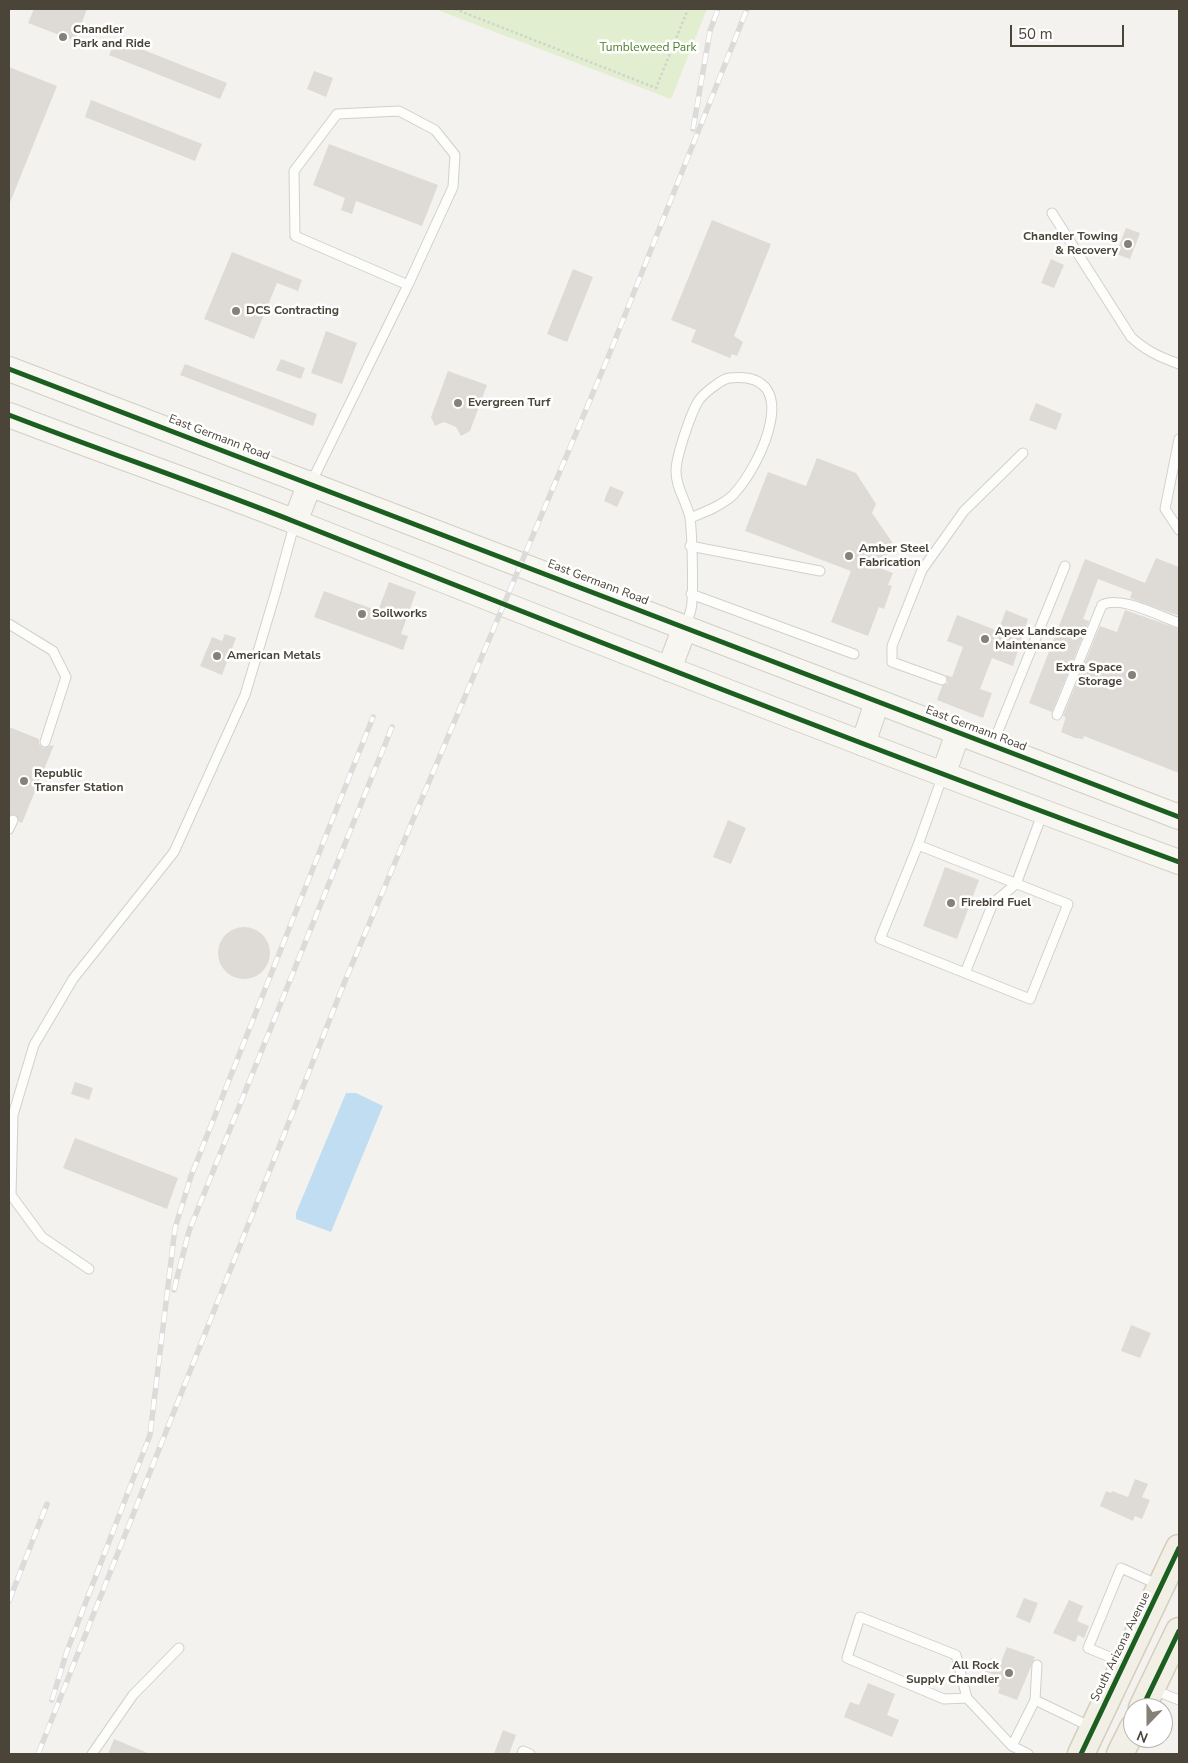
<!DOCTYPE html>
<style>
body{margin:0}
#map{position:relative;width:1188px;height:1763px;overflow:hidden;background:#f4f2ee;font-family:"Nunito Sans",sans-serif}
canvas{display:block}
.frame{position:absolute;inset:0;border:10px solid #4b4439;pointer-events:none}
.north{position:absolute;left:1123px;top:1698px;width:50px;height:50px;box-sizing:border-box;background:#fff;border:1px solid #b7b4b0;border-radius:50%;rotate:202deg;font-size:14px;font-weight:700;line-height:20px;text-align:center;color:#4b4439}
.north::after{content:'';display:block;margin:auto;width:18px;height:22px;background:#868178;clip-path:polygon(50% 0,100% 100%,50% 72%,0 100%)}
.scale{position:absolute;left:1010px;top:25px;width:114px;height:22px;box-sizing:border-box;border:2px solid #4b4439;border-top:0;padding-left:6px;font-size:15px;line-height:18px;white-space:nowrap;color:#4b4439;-webkit-text-stroke:4px #fff;paint-order:stroke}
</style>
<div id="map">
<canvas width="1188" height="1763"></canvas>
<div class="frame"></div>
<div class="north">N</div>
<div class="scale">50 m</div>
</div>
<script>
const g = document.querySelector('canvas').getContext('2d');
g.lineJoin = 'round';
function paint(path, color) { g.fillStyle = color; g.fill(path, 'evenodd'); }
function strokePath(path, color, width, dash) { g.strokeStyle = color; g.lineWidth = width; g.lineCap = dash ? 'butt' : 'round'; g.setLineDash(dash || []); g.stroke(path); }
function drawText(font, color, halo, rows, align = 'center') {
  g.font = font + ' "Nunito Sans",sans-serif'; g.lineWidth = 5; g.setLineDash([]); g.textBaseline = 'middle'; g.strokeStyle = halo; g.fillStyle = color; for (const [text, x, y, turn = 0] of rows) {
    g.save(); g.translate(x, y); g.rotate((+turn || 0) * Math.PI / 180); g.textAlign = isNaN(turn) ? turn : align; if (halo) g.strokeText(text, 0, 0); g.fillText(text, 0, 0); g.restore();
  }
}
const green = new Path2D(`
 M435,9H707L671,99Z`);
const water = new Path2D(`
 M346,1093H356L383,1106L331,1232L296,1219V1213Z`);
const building = new Path2D(`
 M34,9H87L75,41L28,23Z
 M116,39L227,83L220,99L109,55Z
 M9,67L57,86L9,205Z
 M314,71L333,78L326,97L307,89Z
 M91,100L202,144L195,161L85,117Z
 M329,144L438,185L422,226L356,201L352,214L341,210L345,198L313,185Z
 M712,220L771,244L734,336L743,342L737,356L732,354L730,358L691,342L696,330L671,320Z
 M1126,228L1140,233L1130,259L1116,254Z
 M232,252L302,280L298,291L277,283L254,339L204,319Z
 M1051,259L1064,265L1054,288L1041,283Z
 M573,269L593,277L567,342L547,334Z
 M326,331L357,343L342,384L311,373Z
 M281,359L305,368L301,379L276,370Z
 M185,364L317,414L313,426L180,375Z
 M448,371L487,385L470,431L461,436L456,427L444,422L435,426L431,417Z
 M1036,403L1062,414L1056,430L1029,420Z
 M817,458L856,473L876,504L872,513L892,542L882,569L893,573L888,585L892,586L884,609L879,607L868,636L831,622L851,571L745,531L768,472L806,486Z
 M610,486L624,492L617,507L604,501Z
 M1156,558L1179,567V616L1130,598L1132,592L1098,579L1083,619L1089,621L1052,712L1029,703L1085,559L1145,583Z
 M389,582L416,592L401,634L408,636L403,650L314,617L324,591L378,611Z
 M1006,610L1028,619L1013,666L992,658L980,689L992,693L983,718L937,700L942,686L948,683L946,675L952,677L963,647L947,641L957,615L998,631Z
 M1125,610L1179,629V773L1084,736L1083,739L1075,738L1061,732L1066,717L1063,716L1100,626L1117,632Z
 M225,634L236,638L222,675L200,666L212,637L222,641Z
 M9,727L39,739V744L43,748L54,745L22,823L19,822L16,815L9,816Z
 M728,820L746,828L731,864L713,857Z
 M945,867L979,880L957,939L923,926Z
 M218 953a26 26 0 1 1 52 0a26 26 0 1 1-52 0Z
 M75,1082L93,1088L89,1100L71,1094Z
 M75,1138L178,1178L167,1209L63,1168Z
 M1131,1325L1151,1333L1140,1358L1121,1351Z
 M1135,1479L1148,1484L1142,1497L1150,1500L1142,1519L1135,1516L1133,1521L1100,1506L1106,1491L1111,1493L1112,1491L1128,1497Z
 M1024,1598L1038,1603L1030,1623L1016,1617Z
 M1069,1600L1083,1606L1077,1621L1089,1626L1084,1638L1078,1635L1075,1642L1053,1633Z
 M1007,1647L1035,1657L1017,1700L998,1693L1000,1687L993,1685L996,1676L985,1671L991,1658L1001,1662Z
 M868,1683L895,1694L887,1715L899,1720L892,1737L844,1717L850,1702L859,1705Z
 M503,1730L516,1735L509,1754H494Z
 M114,1739L150,1754H108Z`);
const path = new Path2D(`
 M455,9L656,88L688,9`);
const lane = new Path2D(`
 M1052,213L1131,337C1146,351 1160,357 1179,364
 M1179,439L1165,509L1179,530
 M311,483L408,285L453,187L455,155L435,130L399,111L337,114L294,171L295,236L408,285
 M690,546L820,571
 M691,594L854,654
 M9,624L53,651L66,677L45,742
 M685,627C687,621 690,615 691,609C694,597 692,532 690,518C687,502 676,489 676,471C676,457 691,412 699,400C704,393 722,379 729,378C806,369 761,466 733,495C721,506 705,512 690,518
 M942,680L892,662V646L922,570L964,511L1023,453
 M1057,715L1102,605C1121,595 1159,616 1179,623
 M992,746L1065,566
 M9,829L13,820
 M918,845L1068,904L1030,999L880,939L918,845L943,775
 M965,973L993,903L1016,884L1043,812
 M89,1269L42,1237L11,1195L13,1115L34,1045L73,979L174,852L245,695L276,591L295,522
 M1122,1662L1088,1648L1121,1568L1159,1585
 M1154,1690L1179,1700
 M967,1698L956,1655L860,1617L847,1658L944,1699L967,1698L1012,1746
 M1035,1700L1037,1665
 M92,1754L133,1695L179,1648
 M522,1754L523,1751L530,1754
 M1028,1754L1012,1746L1035,1700L1091,1727`);
const secondary = new Path2D(`
 M9,369L1179,817
 M9,415C105,452 202,485 298,523C591,639 884,754 1179,862
 M295,522L310,483
 M669,669L685,627
 M863,744L877,702
 M943,775L958,733`);
const primary = new Path2D(`
 M1142,1708L1179,1631
 M1081,1754L1179,1548
 M1120,1754L1133,1728`);
const rail = new Path2D(`
 M693,129L710,31L718,9
 M174,1290L189,1231L392,727
 M9,1601L47,1504
 M52,1700L67,1651L150,1435L175,1228L191,1176L373,717
 M38,1754L345,981L609,355L747,9`);
const cycleway = new Path2D(`
 M9,369L1179,817
 M9,415C105,452 202,485 298,523C591,639 884,754 1179,862
 M1142,1708L1179,1631
 M1081,1754L1179,1548`);
const markers = [
 [63,37,5,"#868178"],
 [1128,244,5,"#868178"],
 [236,311,5,"#868178"],
 [458,403,5,"#868178"],
 [849,556,5,"#868178"],
 [362,614,5,"#868178"],
 [985,639,5,"#868178"],
 [217,656,5,"#868178"],
 [1132,675,5,"#868178"],
 [24,781,5,"#868178"],
 [951,903,5,"#868178"],
 [1009,1673,5,"#868178"]
];
const poiNames = [
 ["Chandler",73,30],
 ["Park and Ride",73,44],
 ["Chandler Towing",1118,237,"right"],
 ["& Recovery",1118,251,"right"],
 ["DCS Contracting",246,311],
 ["Evergreen Turf",468,403],
 ["Amber Steel",859,549],
 ["Fabrication",859,563],
 ["Soilworks",372,614],
 ["Apex Landscape",995,632],
 ["Maintenance",995,646],
 ["American Metals",227,656],
 ["Extra Space",1122,668,"right"],
 ["Storage",1122,682,"right"],
 ["Republic",34,774],
 ["Transfer Station",34,788],
 ["Firebird Fuel",961,903],
 ["All Rock",999,1666,"right"],
 ["Supply Chandler",999,1680,"right"]
];
const parkNames = [
 ["Tumbleweed Park",648,48]
];
const streetNames = [
 ["East Germann Road",219,438,21],
 ["East Germann Road",598,583,21],
 ["East Germann Road",976,729,21],
 ["South Arizona Avenue",1121,1647,-64]
];
paint(green, '#e1eecf');
paint(water, '#c0ddf1');
paint(building, '#dedbd6');
strokePath(lane, '#d2d0cb', 11);
strokePath(secondary, '#d3cfc5', 26);
strokePath(primary, '#d6cebb', 29);
strokePath(path, '#d3d2cc', 2.5, [2.5, 2.5]);
strokePath(lane, '#fdfdfc', 9);
strokePath(secondary, '#f7f6f1', 24);
strokePath(primary, '#f2efe6', 26);
strokePath(rail, '#dbdbda', 5.5);
strokePath(rail, '#fff', 4, [11]);
strokePath(cycleway, '#1b5e20', 5);
for (const [x, y, r, color] of markers) { const dot = new Path2D(); dot.arc(x, y, r, 0, 2 * Math.PI); g.fillStyle = color; g.fill(dot); strokePath(dot, '#fff', 2); }
drawText('bold 12px', '#4b4439', '#fff', poiNames, 'left');
drawText('12px', '#4a7f2a', '#fff', parkNames);
drawText('12px', '#4b4439', '#fff', streetNames);
</script>
